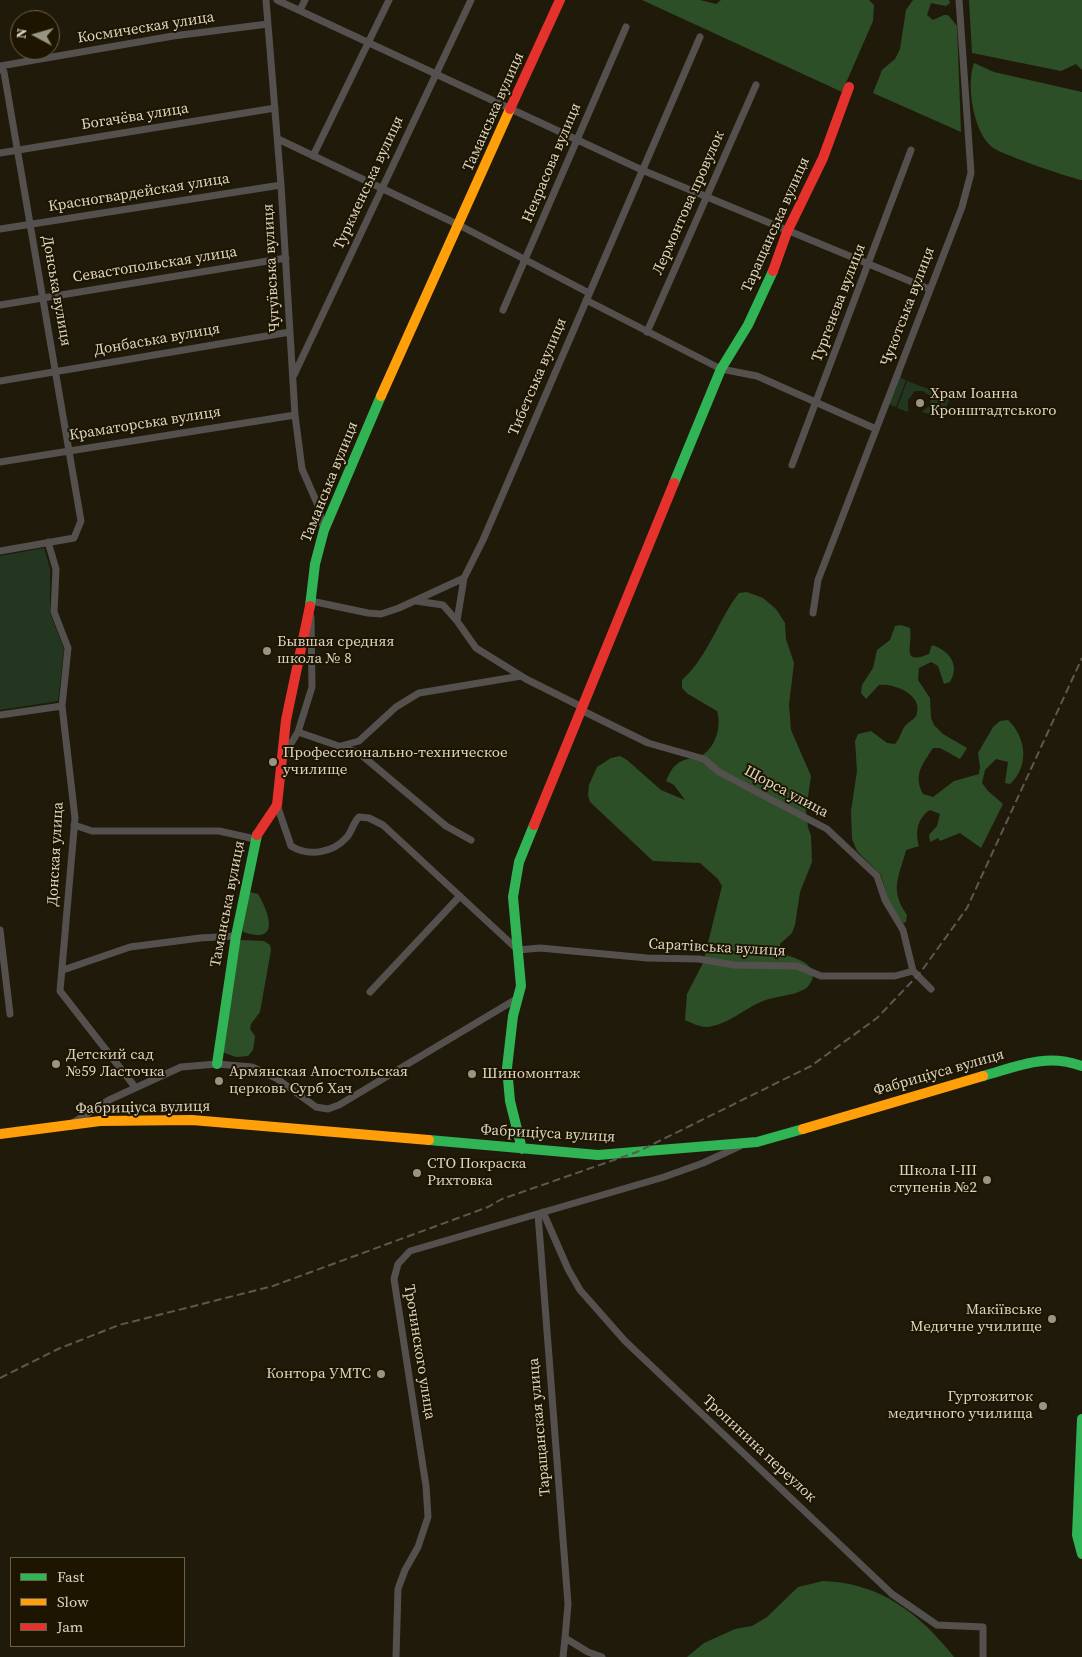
<!DOCTYPE html>
<meta charset="utf-8">
<style>
body{margin:0}
#map{position:relative;width:1082px;height:1657px;overflow:hidden;background:#201a0a;font-family:"Source Serif 4",serif}
canvas{display:block}
.legend{position:absolute;left:10px;top:1557px;width:175px;height:90px;box-sizing:border-box;background:#1e1500;border:1px solid #69624e;margin:0;padding:6px 9px;list-style:none;font-size:15px;color:#dad5c4}
.legend li{display:flex;align-items:center;gap:10px;height:25px}
.legend b{width:25px;border:1px solid #69624e}
.north{position:absolute;left:10px;top:10px;width:50px;height:50px;box-sizing:border-box;background:#1e1500;border:1px solid #69624e;border-radius:50%;rotate:276deg;font-size:14px;font-weight:700;line-height:20px;text-align:center;color:#dad5c4}
.north::after{content:'';display:block;margin:auto;width:18px;height:22px;background:#999483;clip-path:polygon(50% 0,100% 100%,50% 72%,0 100%)}
</style>
<div id="map">
<canvas width="1082" height="1657"></canvas>
<ul class="legend">
<li><b style="height:6px;background:#30b455"></b>Fast</li>
<li><b style="height:6px;background:#ff9f0a"></b>Slow</li>
<li><b style="height:6px;background:#e5322d"></b>Jam</li>
</ul>
<div class="north">N</div>
</div>
<script>
const g = document.querySelector('canvas').getContext('2d');
g.lineJoin = 'round';
function paint(path, color) { g.fillStyle = color; g.fill(path, 'evenodd'); }
function strokePath(path, color, width, dash) { g.strokeStyle = color; g.lineWidth = width; g.lineCap = dash ? 'butt' : 'round'; g.setLineDash(dash || []); g.stroke(path); }
function drawText(font, color, halo, rows, align = 'center') {
  g.font = font + ' "Source Serif 4",serif'; g.lineWidth = 4; g.setLineDash([]); g.textBaseline = 'middle'; g.strokeStyle = halo; g.fillStyle = color; for (const [text, x, y, turn = 0] of rows) {
    g.save(); g.translate(x, y); g.rotate((+turn || 0) * Math.PI / 180); g.textAlign = isNaN(turn) ? turn : align; if (halo) g.strokeText(text, 0, 0); g.fillText(text, 0, 0); g.restore();
  }
}
const green = new Path2D(`
 M903,368L901,378L906,380L896,407L888,404Z
 M907,381L950,397L943,417L931,412L930,414L922,412C926,407 932,409 930,396L923,391H915L908,400V412L897,408Z
 M44,548L50,568V613L64,649L58,701L0,710V556Z`);
const forest = new Path2D(`
 M642,0H700L716,4L721,0H869L874,5L873,21L842,92Z
 M913,0H949L950,3L946,6L931,3L927,15L933,20L944,15H948L957,26L961,132L873,93L882,70L895,59L900,49L906,10Z
 M969,0H1082V70L1076,64L1061,71L972,53Z
 M974,63L994,72L1082,92V180C1070,178 1000,154 992,147C973,132 966,84 974,63Z
 M747,592L763,598L776,609L785,623L786,639L794,663L789,705L791,730L811,776L806,811L808,827L811,836L812,862L800,892L795,925L792,933L780,944L781,953C794,958 818,963 812,980C810,984 808,987 805,989C793,996 776,996 763,1001C745,1008 728,1025 707,1027C699,1027 692,1023 685,1020L687,994L703,963L722,886L718,879L700,863L653,861L590,802L588,795L589,785L597,767L611,758L620,756L627,760L661,790L685,800L674,785L666,781C669,775 671,769 676,765C682,759 690,759 698,757C715,751 722,727 717,711L688,694L682,688V680C708,657 718,620 739,593Z
 M901,625L910,628C913,645 900,666 929,654L932,645C950,651 960,665 950,682L944,684L938,666L931,662L919,668L918,680L930,698L931,718L934,725L943,734L967,748L960,759L940,748H933C922,765 913,775 923,794L933,797L954,781L979,774L980,767L978,753L993,727L1000,721L1008,720C1027,738 1029,767 1010,784L1005,783L1008,762L996,759L985,770L982,783L988,791L1003,804L981,848L960,833L940,841L938,838L930,842L929,835L937,826L940,814L930,810C917,818 915,833 919,846L906,850C899,878 889,889 907,915L906,922L903,923L888,900L881,875L857,851L852,839L851,811L857,771L855,741L858,734L871,731L887,743L895,744C901,738 901,729 907,724C911,720 916,719 917,713C922,694 893,683 879,685L866,699L861,693L862,685L873,668L877,650L890,640L895,626Z
 M249,892L258,894C264,904 280,936 257,935C251,934 247,934 242,931Z
 M242,940L264,941L270,945L271,950L260,1012L251,1024L250,1029L255,1036L253,1050L248,1056L236,1057L222,1052L239,941Z
 M823,1581C881,1583 920,1614 954,1657H687L704,1643L735,1629L752,1626L767,1617L798,1587Z`);
const street = new Path2D(`
 M266,0L281,185L295,415L302,469L317,503L324,530
 M277,0L642,170L929,289
 M300,10L305,0
 M0,66L173,36L268,24
 M0,68L4,72L81,521L74,538L0,551
 M278,139L459,225L589,293
 M0,153L275,108
 M313,156L389,0
 M0,229L281,185
 M586,300L721,369L757,376L876,429
 M0,305L286,258
 M503,310L626,27
 M647,332L756,85
 M294,375L471,0
 M0,381L290,332
 M0,462L295,415
 M792,465L911,150
 M48,542L56,569L54,612L68,648L62,706L75,818L60,991L135,1087
 M464,578L457,621L476,648L526,679L582,707
 M416,601L443,605L457,621
 M311,604V601L368,613L381,614L399,608L464,578L483,540L700,37
 M813,613L818,580L962,207L971,173L959,0
 M581,710L648,743L704,759L719,772L827,829L877,876L885,900L903,930L913,971L931,989
 M0,715L62,706
 M298,732L359,753L446,826L471,840
 M341,746L359,741L396,707L419,693L521,676
 M284,755L298,732L312,687L311,617
 M277,805L291,846C309,857 333,853 347,837C352,831 353,823 359,817L369,818L383,825L518,950L540,948L647,958L699,959L734,965L797,966L821,976H895L913,971
 M74,825L92,831H219L255,839
 M0,930L10,1014
 M63,970L130,947L200,938L236,936
 M370,992L460,896
 M71,1124L109,1100L181,1067L217,1064L252,1067L276,1078L316,1107L328,1109L339,1105L518,998
 M543,1212L568,1269L580,1290L625,1341L892,1594L937,1625L983,1627V1657
 M538,1214L568,1604L565,1638L588,1652L602,1657
 M396,1657L398,1589L405,1570L418,1547L428,1517L426,1486L394,1279L398,1264L410,1251L664,1177L703,1163L740,1146
 M563,1657L565,1638`);
const fast = new Path2D(`
 M674,483L721,369L748,325L773,271
 M310,606L315,564L324,530L381,396
 M217,1064L236,936L257,835
 M983,1076C1019,1066 1045,1053 1082,1066
 M429,1140L598,1155L757,1142L803,1129
 M522,1149L510,1101L507,1068L513,1016L521,986L513,897L519,862L534,825
 M1082,1419L1077,1535L1082,1554`);
const slow = new Path2D(`
 M381,396L510,109
 M803,1129L983,1076
 M0,1134L100,1121L192,1120L429,1140`);
const jam = new Path2D(`
 M510,109L560,0
 M773,271L787,232L823,158L849,87
 M534,825L674,483
 M257,835L277,805L286,720L310,606`);
const rail = new Path2D(`
 M0,1378L58,1349L119,1325L273,1286L488,1207L502,1199L637,1152L811,1066L877,1018L920,973L967,908L1082,658`);
const markers = [
 [920,403,5,"#999483"],
 [267,651,5,"#999483"],
 [273,762,5,"#999483"],
 [56,1064,5,"#999483"],
 [472,1074,5,"#999483"],
 [219,1081,5,"#999483"],
 [417,1173,5,"#999483"],
 [987,1180,5,"#999483"],
 [1052,1319,5,"#999483"],
 [381,1374,5,"#999483"],
 [1043,1406,5,"#999483"]
];
const streetNames = [
 ["Космическая улица",146,28,-9],
 ["Таманська вулиця",494,112,-66],
 ["Богачёва улица",135,117,-9],
 ["Некрасова вулиця",552,163,-67],
 ["Туркменська вулиця",369,183,-65],
 ["Красногвардейская улица",139,193,-9],
 ["Лермонтова провулок",689,203,-66],
 ["Таращанська вулиця",776,225,-66],
 ["Севастопольская улица",155,265,-9],
 ["Чугуївська вулиця",272,268,-93],
 ["Донська вулиця",56,291,80],
 ["Тургенєва вулиця",839,303,-69],
 ["Чукотська вулиця",908,307,-69],
 ["Донбаська вулиця",157,340,-10],
 ["Тибетська вулиця",538,377,-67],
 ["Краматорська вулиця",145,424,-9],
 ["Таманська вулиця",330,482,-68],
 ["Щорса улица",786,792,28],
 ["Донская улица",56,854,-87],
 ["Таманська вулиця",228,904,-79],
 ["Саратівська вулиця",717,948,3],
 ["Фабриціуса вулиця",939,1073,-16],
 ["Фабриціуса вулиця",143,1108,-1],
 ["Фабриціуса вулиця",548,1134,3],
 ["Трочинского улица",419,1352,81],
 ["Таращанская улица",540,1427,-95],
 ["Тропинина переулок",759,1449,43]
];
const poiNames = [
 ["Храм Іоанна",930,394],
 ["Кронштадтського",930,411],
 ["Бывшая средняя",277,642],
 ["школа № 8",277,659],
 ["Профессионально-техническое",283,753],
 ["училище",283,770],
 ["Детский сад",66,1055],
 ["№59 Ласточка",66,1072],
 ["Армянская Апостольская",229,1072],
 ["церковь Сурб Хач",229,1089],
 ["Шиномонтаж",482,1074],
 ["СТО Покраска",427,1164],
 ["Рихтовка",427,1181],
 ["Школа I-III",977,1171,"right"],
 ["ступенів №2",977,1188,"right"],
 ["Макіївське",1042,1310,"right"],
 ["Медичне училище",1042,1327,"right"],
 ["Контора УМТС",371,1374,"right"],
 ["Гуртожиток",1033,1397,"right"],
 ["медичного училища",1033,1414,"right"]
];
paint(green, '#23361f');
paint(forest, '#2d4f27');
strokePath(street, '#54504e', 7);
strokePath(fast, '#30b455', 10);
strokePath(slow, '#ff9f0a', 10);
strokePath(jam, '#e5322d', 10);
strokePath(rail, '#5c5854', 2, [8, 4]);
for (const [x, y, r, color] of markers) { const dot = new Path2D(); dot.arc(x, y, r, 0, 2 * Math.PI); g.fillStyle = color; g.fill(dot); strokePath(dot, '#1e1500', 2); }
drawText('15px', '#dad5c4', '#1e1500', streetNames);
drawText('15px', '#dad5c4', '#1e1500', poiNames, 'left');
</script>
